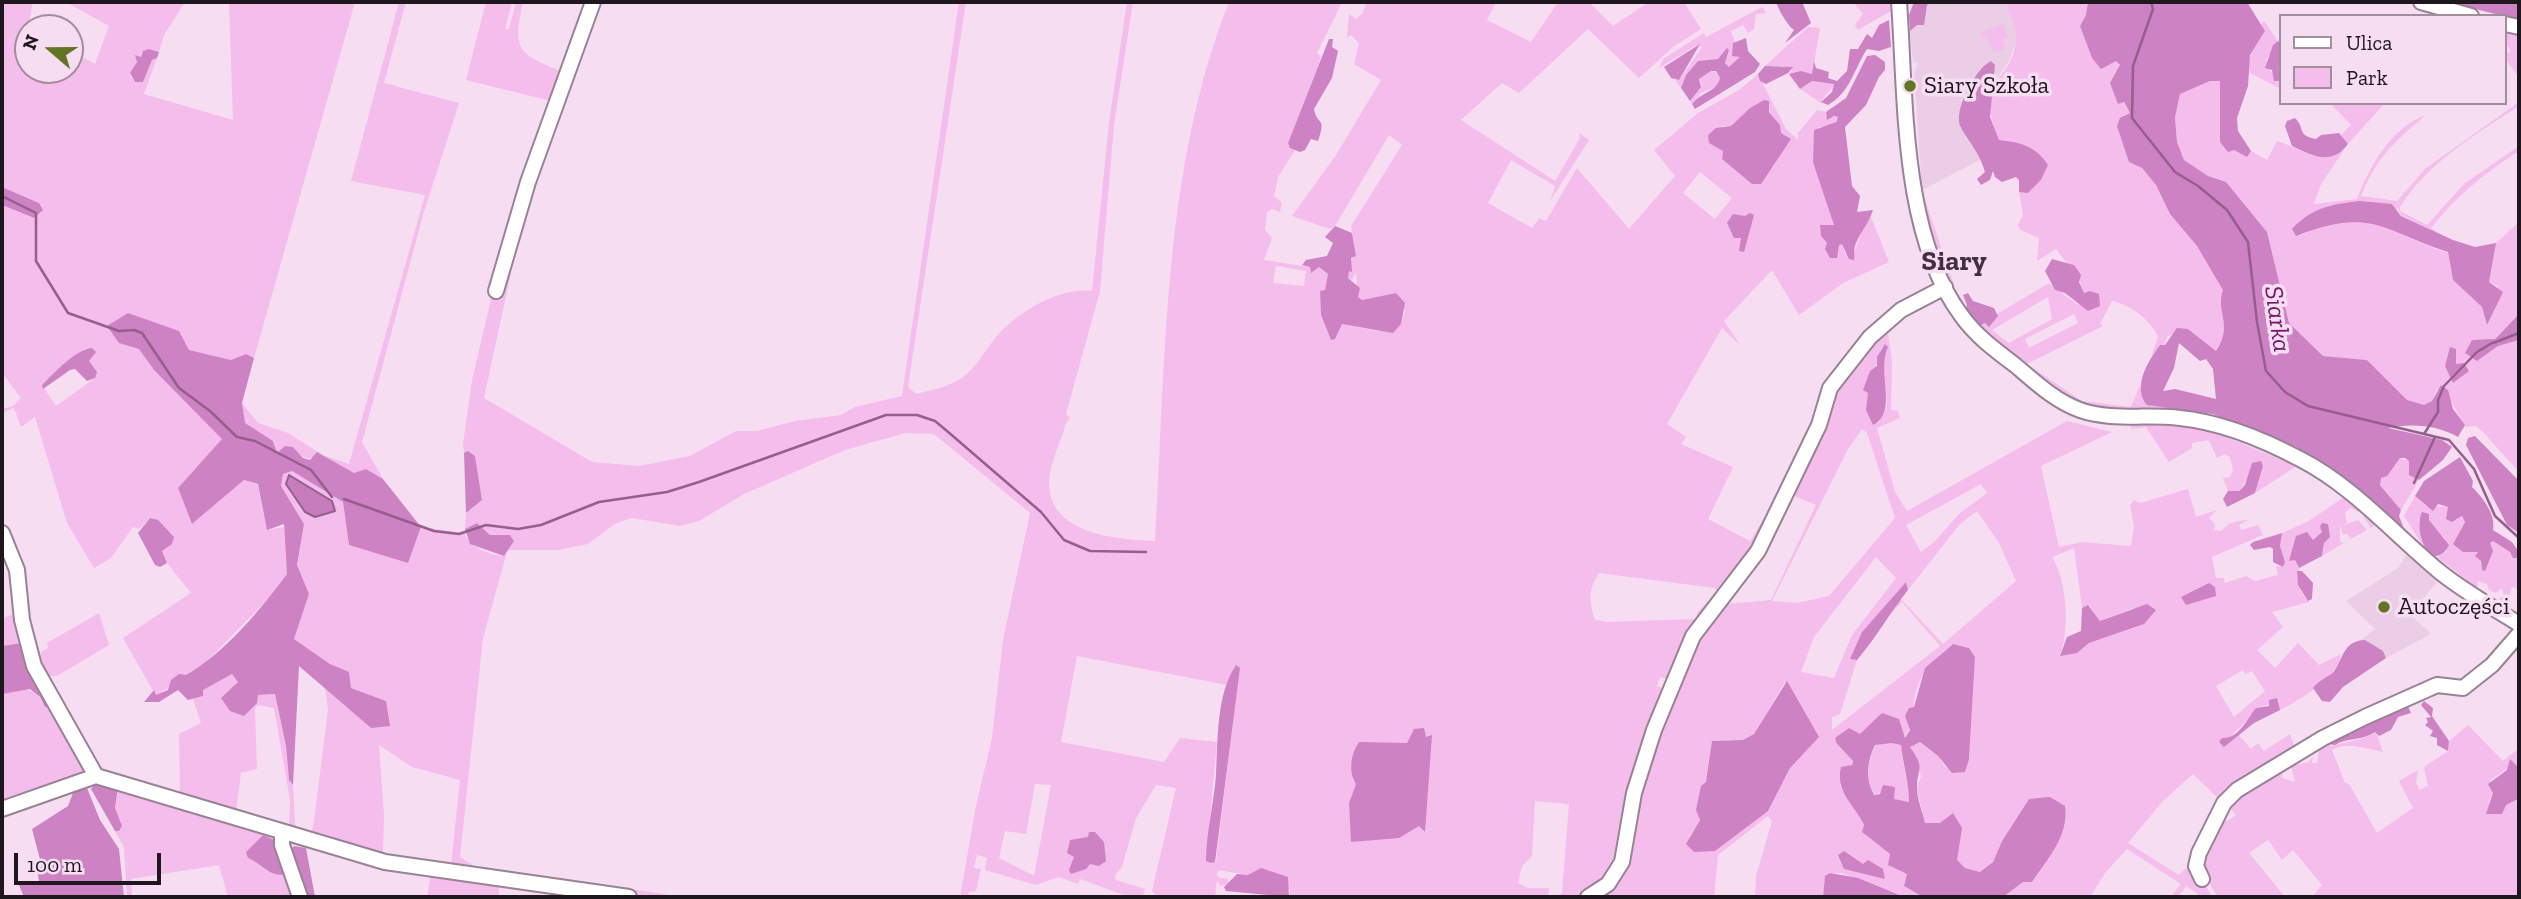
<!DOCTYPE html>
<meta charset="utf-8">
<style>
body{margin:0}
#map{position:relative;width:2521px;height:899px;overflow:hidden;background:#f7ddf2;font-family:"Zilla Slab",serif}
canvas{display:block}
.frame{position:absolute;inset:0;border:4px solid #1f171e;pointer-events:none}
.legend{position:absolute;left:2279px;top:14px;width:228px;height:91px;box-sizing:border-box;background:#f7ddf2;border:2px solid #a18e9d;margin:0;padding:9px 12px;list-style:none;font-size:21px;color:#1f171e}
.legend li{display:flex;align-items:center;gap:14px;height:35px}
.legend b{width:35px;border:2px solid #a18e9d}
.north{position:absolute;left:14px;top:14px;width:70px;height:70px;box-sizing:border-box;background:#f7ddf2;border:2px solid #a18e9d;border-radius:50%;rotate:290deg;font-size:19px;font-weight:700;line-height:28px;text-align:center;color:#1f171e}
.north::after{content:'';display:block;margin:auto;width:24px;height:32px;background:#627525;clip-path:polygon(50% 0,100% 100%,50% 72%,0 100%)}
.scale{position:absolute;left:14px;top:853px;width:147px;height:32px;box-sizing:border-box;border:4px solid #1f171e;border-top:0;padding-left:9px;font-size:21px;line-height:24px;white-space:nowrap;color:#1f171e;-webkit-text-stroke:5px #f7ddf2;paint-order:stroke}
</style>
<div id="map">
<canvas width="2521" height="899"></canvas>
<div class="frame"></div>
<ul class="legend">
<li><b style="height:9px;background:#fff"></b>Ulica</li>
<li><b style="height:19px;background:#f4bdeb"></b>Park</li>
</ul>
<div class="north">N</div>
<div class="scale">100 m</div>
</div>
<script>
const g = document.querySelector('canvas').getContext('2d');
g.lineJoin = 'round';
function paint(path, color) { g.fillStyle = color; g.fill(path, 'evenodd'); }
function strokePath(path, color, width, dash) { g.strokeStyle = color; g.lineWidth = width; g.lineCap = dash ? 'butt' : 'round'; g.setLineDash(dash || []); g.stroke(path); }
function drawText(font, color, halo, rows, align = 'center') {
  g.font = font + ' "Zilla Slab",serif'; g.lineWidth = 7; g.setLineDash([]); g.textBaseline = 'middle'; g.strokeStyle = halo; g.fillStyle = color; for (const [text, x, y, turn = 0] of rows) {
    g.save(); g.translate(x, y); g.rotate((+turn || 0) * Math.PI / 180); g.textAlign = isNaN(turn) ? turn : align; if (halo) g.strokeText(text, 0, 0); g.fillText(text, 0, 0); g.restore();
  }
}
const built = new Path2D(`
 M1933,2H2005L2015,24L2016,42L2009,61L1991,87L1995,66L1974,77L1961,101L1960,127L1977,149L1980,160L1922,190L1914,73L1918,63L1913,62L1910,31L1917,25L1927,5Z
 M2406,555L2437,582L2410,614L2431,634L2386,658L2383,651L2361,640L2375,629L2346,601L2398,568Z`);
const green = new Path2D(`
 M2,2H33L28,28V70H70V50L95,64L109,26L66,2H185L164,35L159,52L149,49L141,53V57L135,55L137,61L130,76L135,82H143L152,60L157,58L144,94L233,120L229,2H355L254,358L246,354L231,360L188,350L119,343L139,348L154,370L223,439L178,488L192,524L244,480L258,485L267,530L284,527L287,574L266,601L203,665L156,696L123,638L191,593L167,563L162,551L173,542L171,533L150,518L139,529L133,527L111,558L94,568L67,523L35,417L21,427L14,408L2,413V409L13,406L21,398L2,373V205L33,218L39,203L2,187ZM85,349L93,356L89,361L95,378L56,406L42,385C55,371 69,360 85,349Z
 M399,2H406L384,83L459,103L423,215L362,442L383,479L366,469L354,474L323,455L349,464L425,195L351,181Z
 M486,2H512L505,29H509L516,2H523C512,50 518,54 563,72L551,101L466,80Z
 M598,2H602L561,106L520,231L484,398L592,462L639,466L690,456L736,431H757L795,421L841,415L855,407L902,396L959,2H966L908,387L916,394C932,390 948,387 962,378C977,367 985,350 997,336C1018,312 1059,287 1092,291L1109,123L1127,2H1133L1114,125L1100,291L1066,414L1070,418L1066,423C1061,441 1050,463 1049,481C1048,535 1116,539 1155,541C1166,361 1162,172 1229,2H1342L1317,53L1321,56L1318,67L1288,143L1295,150L1278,177L1274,196L1282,203L1280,212L1272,209L1267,212L1265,230L1272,238L1264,260L1310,267L1311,273L1319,267L1328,274L1325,291L1320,292L1321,315L1331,340L1342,324L1378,331L1401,324L1405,311L1396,293L1362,300L1358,297L1356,272L1352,280L1348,278L1349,261L1356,255L1351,226L1402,145L1389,135L1335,226L1330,229L1292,216L1336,155L1381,80L1354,64L1359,43L1351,35L1347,38L1349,14L1356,19L1363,13L1366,2H1496L1487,20L1531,42L1558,2H1589L1613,26L1649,2H1684L1701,29L1673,47L1639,78L1588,29L1519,93L1502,83L1461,120L1555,181L1580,138L1579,133L1589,140L1550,201L1555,186L1511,160L1488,203L1532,228L1539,218L1546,221L1577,168L1629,229L1675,176L1654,150L1698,113L1739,90L1758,74L1786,129L1798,140V133L1817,110L1826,112L1825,116L1838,117L1832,126L1818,127C1805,161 1829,192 1834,226L1820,225L1821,236L1827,243L1842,244L1845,253H1854L1863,227L1871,217L1889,262L1843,283L1799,315L1772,270L1724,321L1741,346L1722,328L1667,424L1686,437L1681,444L1733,467L1708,519L1750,541L1773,504L1777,506L1671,680L1660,677L1657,686L1668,690L1618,863L1591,893L1581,897H1554L1562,893L1569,804L1535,801L1532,856L1522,866L1518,883L1528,888H1549L1548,897H1289L1290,890L1248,875L1218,870L1217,877L1228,879V884L1220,886L1217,880L1215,897H1158L1152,891L1176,788L1156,785L1136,818L1122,867L1115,875L1116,880L1145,889L1143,897H1129L1080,879L1078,884L1059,877L1036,885L985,870L987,858L977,855L974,868L981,869L976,891L969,892L968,897H960L976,806L992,738L1003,640L1030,513L934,434L905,433L845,450L744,494L699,521L680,526L632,518L616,523L588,544L559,550H508L514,541L510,535H490L477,523L465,529L466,513L482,500L475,456L464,453L463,444L472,380L493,291ZM1764,100L1781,133L1787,136L1774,166L1735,168L1722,159L1723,151L1719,147L1722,126H1731L1750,108ZM1700,172L1732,198L1715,219L1683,193ZM1276,266L1306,271L1304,286L1273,283ZM1599,573L1715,588L1717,592L1697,613L1696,619L1607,622L1595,620C1589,602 1588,589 1599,573ZM1077,656L1227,685L1234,668L1239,667L1216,862L1206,861L1217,742L1180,738L1164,762L1061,742ZM1424,729V831L1419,825L1412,830L1352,842L1349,803L1356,784L1352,779L1407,743L1414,730ZM1035,784L1051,785L1034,876L999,858L1005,831L1026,834Z
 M1853,2H1890L1891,11L1858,30L1855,25L1863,14Z
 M2006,2H2088L2086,15L2080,26L2092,58L2116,60L2120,66L2118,104L2123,102L2130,113L2120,118L2129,162L2142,168L2156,185L2170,214L2197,246L2224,290C2215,313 2234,325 2216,351L2188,329L2168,336L2164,345H2160L2151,357L2158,337C2151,320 2131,305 2112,301L2100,324L2103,326L2027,364L2082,401L2131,407L2139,387L2169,409C2135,412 2093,416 2062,397C2032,379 2004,350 1977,327L1985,323L1988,326L1997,314L2049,283L2078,305L2084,294L2074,265L2066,262L2056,249L2037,261L2039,238L2020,230L2018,225L2023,215L2019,192H2029L2041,180L2048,165C2036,146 2020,141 1999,140C1972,74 2014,84 2016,38C2016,24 2009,14 2006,2ZM2048,297L2052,319L2009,343L1992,330ZM2074,314L2078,323L2029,348L2025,339Z
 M1762,7L1766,13L1756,14L1754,29L1748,33L1743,25L1731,31L1740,57L1739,61L1729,67L1725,63L1729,51L1718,59L1698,61L1686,75L1681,88L1675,80H1679L1702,47L1697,45L1659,68L1663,59L1704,33L1706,37Z
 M2264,21L2278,41L2266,60L2269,70L2281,80V89L2250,73C2245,54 2258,46 2265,31L2261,25Z
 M2003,24L2008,37L2002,39L2005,49L1993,53L1987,36L1983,38L1981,32Z
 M1808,27L1820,28L1812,75L1789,74L1792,70L1783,66H1765Z
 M2505,28L2519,31V78L2505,58V54L2511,52L2505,40Z
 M1711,71L1716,72L1720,78L1719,85L1701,93L1692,104L1690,101L1702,84L1699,79Z
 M1812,81L1835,84L1821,101L1824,105L1800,89Z
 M2210,81H2220V142L2247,157L2251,151L2267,160L2277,141C2306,150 2313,165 2344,150L2321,184L2314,204L2357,199C2370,166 2391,127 2426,115C2395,141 2376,158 2361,196L2397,201L2425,169L2519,102V106C2476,134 2428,162 2400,207V211L2427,225L2465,183L2519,146V151C2485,173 2456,196 2431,228L2444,236L2401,215L2398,209L2360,201L2297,236C2373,207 2380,230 2448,253L2453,280L2482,307L2487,324L2498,286L2489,282L2496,243L2519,222V314C2504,330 2488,342 2477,361L2498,346L2519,340V472L2482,431L2476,426L2465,427L2450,399L2437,389L2432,401L2424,406L2407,400L2367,360L2323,356L2289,323L2267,232L2226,182L2208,176L2184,160L2177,142L2175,117L2180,94Z
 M2330,103H2385L2348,144L2341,135L2351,125Z
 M1925,200L1953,282L1948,283L1922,202Z
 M1887,328L1892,360L1891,410L1898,411L1900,418L1877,428L1895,492L1907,511L2067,421L2112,432L2041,466L2059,547L2082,542L2131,546L2134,526L2130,505L2134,500L2140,503L2188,489L2196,517L2217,510L2209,518L2215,524L2214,530L2221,531L2230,523L2250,519L2239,525L2241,530L2258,525L2263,535L2212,557L2216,578H2224L2225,583L2246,576L2255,581L2278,575L2276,566L2283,567L2285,562L2280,546L2282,533L2307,522L2343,498L2375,525L2371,528L2361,513L2350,508L2345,513L2347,523L2344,525L2358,520L2367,530L2351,539L2347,534L2343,535L2340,525V542L2344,543L2322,556L2324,548L2322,532L2312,541L2296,539L2295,560L2300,571L2297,572L2301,592L2309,602L2272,612L2283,627L2257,650L2275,668L2298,643L2319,665L2341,654C2340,676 2298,701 2280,710L2277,702L2256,708C2248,725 2230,731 2224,747L2238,734L2251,749L2258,743L2264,751L2290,734L2296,750L2222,802L2193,774L2162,802L2128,843L2179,875L2193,861L2195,871L2213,897H2201L2187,886L2177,897H2171L2181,884L2127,849L2105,873L2090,897H2003L2023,882H2032L2044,864L2029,799L2002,841L1993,862L1980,872L1965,868L1956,860L1957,842L1940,823H1925L1917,789L1921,776L1910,747L1919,742L1938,756L1945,767L1969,759L1975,657L1969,648L1953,644C1935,657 1919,674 1915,696C1912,711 1914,725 1904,738L1901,730L1860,734L1837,745L1853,761L1840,785C1846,801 1858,811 1864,826L1862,832L1890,854L1889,865L1908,874L1904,886L1923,897H1904L1841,873H1830L1825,877L1823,897H1755L1756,876L1772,821L1768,816L1718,855L1714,897H1594L1621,878L1627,868L1636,796L1695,637L1759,552L1839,381ZM1882,346L1887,406L1878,423L1867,411L1868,393ZM1862,429L1867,433L1895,518L1829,596L1797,603L1772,601L1848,449ZM1981,484L1987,493L1960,513L1935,541L1921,552L1906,525ZM1794,496L1816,505L1771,600L1727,604L1755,566L1790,497ZM1977,511L1999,543L2016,581L1943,644L1900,598L1890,614L1902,602L1940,646L1832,730V717L1840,714L1857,660L1850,659L1862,632L1906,582L1908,590L1959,525ZM2074,548L2082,608L2089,605L2100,621L2133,608L2144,624L2089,643L2077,653L2060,655C2070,628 2067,582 2052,557ZM1876,557L1896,578L1852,635L1834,678L1801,672L1814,637ZM2243,670L2245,674L2252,671L2265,691L2234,717L2216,686ZM1785,682L1790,768L1768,811L1688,837C1706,826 1709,763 1712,741L1743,740L1754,734Z
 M242,403L258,423L288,433L321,454C307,461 303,459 293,447L277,453L273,441L244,423Z
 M2131,424H2182L2209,430L2297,466L2255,493L2263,466L2251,473L2239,491H2228L2223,478L2230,477L2233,470L2230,457L2225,454L2217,458L2209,440L2192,443V448L2169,462L2146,427L2131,429Z
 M2400,458L2409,461V475L2419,480L2401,510L2380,484L2381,478Z
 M292,471L343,502L349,545L408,563L421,527L464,533C470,547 489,555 504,556L507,552L483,638L460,857L474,866L684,897H650L413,863L289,829L290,800L274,708L258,705L255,709L257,769L241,773L236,811L180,794L179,734L201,723L193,699L203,696L202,690L232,674L258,695L275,694L286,746L289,780L293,785L295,825L309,833L313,828L328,710L325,687L371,728L386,701L351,688L349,672L330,664L294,639L309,594L297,566L304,524L281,486L283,474ZM379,745L412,767L460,780L451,866L383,852L384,815Z
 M2415,496L2426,506L2448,507L2447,514L2457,520L2461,516L2465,521L2456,538L2468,550L2479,552L2482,570L2490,543L2494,541L2518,558L2519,554V586L2518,589L2512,587L2505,611L2495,603L2504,595L2502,588L2496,593L2489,590L2487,584L2478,581L2477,588L2437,557L2446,552L2445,538L2418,519L2423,546L2404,516Z
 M17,612L22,643L2,646V619Z
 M99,613L109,645L57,676H49L41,661V652L48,648L47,643Z
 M22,689C34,689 39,696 45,707H50L83,770L82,776L2,805V694Z
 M2468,725L2503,761L2519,748V768L2509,767L2491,780L2493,793L2488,803L2506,805L2518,799L2519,897H2312L2322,885L2293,850L2282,860L2268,840L2249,853L2285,897H2218L2198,866L2219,818L2228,821L2236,815L2227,805L2284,765L2282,778L2295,782L2291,766L2309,762L2313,756L2312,763H2317L2320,745L2329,738L2328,744L2331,746C2346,742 2362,740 2376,732L2383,752C2367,749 2346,741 2332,750L2345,783L2349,784L2377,833L2413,808L2399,781L2418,770L2416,782L2419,790L2428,786L2424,767L2448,751L2449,741Z
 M1892,742L1901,745C1903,764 1908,781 1910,802L1894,799V787L1873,795C1866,778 1867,761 1876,745Z
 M118,787L275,835L299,897H228L219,865L131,879L132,897H127L124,847L115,831L119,830L115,808ZM263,835L268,872L246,852Z
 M431,875L499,886V897H427Z`);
const forest = new Path2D(`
 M1776,2H1802L1811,23L1785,43L1794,30C1786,24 1779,10 1776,2Z
 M1914,2H1933L1927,5L1924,25H1917L1910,31L1909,15Z
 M2088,2H2247L2265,31L2250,55L2248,86L2237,118L2238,131L2251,151L2247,157L2234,150L2228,152L2220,142V81H2210L2180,94L2175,117L2177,142L2184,160L2208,176L2226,182L2267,232L2289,323L2323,356L2367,360L2407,400L2424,405L2432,401L2441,385L2448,390L2453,409L2465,425L2458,437C2438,425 2411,423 2388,428L2442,440L2452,447L2443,460L2419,480L2409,475V461L2405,458H2400L2387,476L2381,478L2380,485L2401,510L2399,516L2406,534L2347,482L2296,447L2213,414L2147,405C2132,388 2147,362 2160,345H2165L2177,328L2188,329L2216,351C2234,325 2215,312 2223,290L2197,246L2170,214L2156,185L2142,168L2129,162L2117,126L2120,118L2130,113L2124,102L2118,104L2110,83L2120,65L2116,61L2101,69L2092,58L2080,26L2086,15ZM2179,343L2200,361L2206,359L2213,369L2216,399L2175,389L2163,391L2174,368Z
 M2448,2H2515L2519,4V20Z
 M1889,20L1891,47L1879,51L1867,49C1854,69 1850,93 1828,105L1821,102L1832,92L1834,84L1812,81L1800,89L1789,74L1801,71L1812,74L1814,61L1816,68L1829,72L1828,78L1837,81L1847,71L1850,49H1858L1867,34L1872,38L1879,25Z
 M1746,38L1748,51L1760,64L1755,72L1695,109L1692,104C1701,92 1717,92 1720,78L1716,71H1711L1699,79L1701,87L1690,101L1681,88L1686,75L1698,61L1718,59L1727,48L1729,50L1725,63L1729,67L1740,57L1732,56L1733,43Z
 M1329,39H1333L1332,47L1338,51L1332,78L1314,109C1317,126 1327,116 1318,141L1311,139L1305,150L1300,152L1290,148L1288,143Z
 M2278,41L2281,45L2279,81H2274L2272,70L2265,68L2273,45Z
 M1700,44L1679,80L1671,78L1664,67Z
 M149,49L159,52L157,58L152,60L143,82H135L130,73L137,62L135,55L141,57L143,51Z
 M1875,55L1885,62V70L1879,77L1866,105L1845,127L1852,186L1860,196L1857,212L1873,210C1869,223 1861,231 1856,243C1853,249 1855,255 1854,260L1849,259L1842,244L1839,245L1837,258H1830L1825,249L1827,243L1821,236L1820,225H1834L1813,162L1814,130L1836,122L1838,117L1834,116L1827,120L1826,112L1846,98L1867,56Z
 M1991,61L1995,65L1990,117L1999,140C2020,142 2036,146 2048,165L2041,180L2028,193L2019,192V180L2016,177L2002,182L1995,177L1993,171L1990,180L1981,185L1977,179L1985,172C1980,154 1970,143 1961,128C1952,111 1975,69 1991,61Z
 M1765,66L1793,67L1788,73L1766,84L1760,81L1758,74Z
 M1764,100L1769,101V112L1780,125L1781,133L1791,139L1761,184H1752L1722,159L1723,151L1709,143L1708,135L1716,128L1731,126L1750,108Z
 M2295,118C2306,129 2296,135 2316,139L2321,135L2339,133L2348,144C2332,166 2312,156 2292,146L2285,126L2287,121Z
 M2,187L39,203L43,210L34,218L2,205Z
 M2360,201L2392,204L2401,216L2453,240L2475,247L2496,243L2489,282L2503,292L2487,325L2482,307L2453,280L2448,252C2379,230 2373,207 2296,236L2292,229C2311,208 2332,204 2360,201Z
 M1750,213L1754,215L1744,252L1739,251L1741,238H1734L1727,223L1733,214L1745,216Z
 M1335,226L1352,233L1356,256L1351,258L1352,272L1349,271L1348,278L1360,288L1358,297L1362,300L1396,293L1405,303L1401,324L1393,333L1342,324L1335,339L1331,340L1321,315L1320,291L1325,290L1328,274L1319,267L1311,273L1310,267L1302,265L1306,260L1327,256L1333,243L1325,237Z
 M2052,259L2074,265L2081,275L2079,282L2084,293L2090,291L2099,294L2100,306L2088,311L2065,293L2055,290L2045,271Z
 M1968,293L1973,301L1994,308L1998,316L1989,327L1985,323L1977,327L1965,311L1967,305L1963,295Z
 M128,313L179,331L189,350L231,360L246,354L254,358L242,403L245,423L273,441L277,453L285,446L293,447L303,458L310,460L317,452L354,473L366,469L383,479L421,527L408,563L349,545L343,502L292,471L283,474L281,486L304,524L297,565L309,594L294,639L330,664L349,672L351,688L386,701L390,726L371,728L299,666L293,785L289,780L286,746L275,694L258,695L257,703L244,716L230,711L221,698L238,682L232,674L203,690V696L188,700L178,690L159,702H144L154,690L156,695L168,690L171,680L179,674L186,675C225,653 260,610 287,574L284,524L267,530L258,484L244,480L192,524L178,488L222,439L154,370L139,349L119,343L107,326Z
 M2519,314V340L2498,346L2477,361L2465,353L2472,340L2495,339Z
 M1885,344L1888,347C1876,372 1899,412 1873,425L1866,410L1868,393L1863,390L1870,371L1877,366V357Z
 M2450,347L2456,349V364L2464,363L2469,371L2453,383L2445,366Z
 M92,348L96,352L89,361L97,372L95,378L87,381L75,369L70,370L43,389L42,385C53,374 76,349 92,348Z
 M2475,436L2519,481V533L2507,525L2466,445L2468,438Z
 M468,451L475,456L482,500L466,513L464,453Z
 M2460,457L2473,481L2472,487C2483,498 2496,514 2493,530L2512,542L2519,552L2518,558H2513L2510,552L2493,541L2490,543L2493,551L2485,571L2482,570L2481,561L2475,556L2478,552H2463L2453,544L2465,522L2462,516L2452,522L2446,519L2448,507L2438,504L2433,511L2415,496L2424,481Z
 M2261,461L2263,466L2255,493L2227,507L2223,499L2228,491H2239L2245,485L2252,463Z
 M2422,512L2429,514V520L2449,545C2445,553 2440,557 2431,556C2421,546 2416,524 2422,512Z
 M150,518L158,520L174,537L172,544L162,551L167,563L160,567L155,565L138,533Z
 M477,523L490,535H510L514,541L504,556L470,544L465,529Z
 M2322,523L2328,524L2330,537L2324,543L2322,556L2299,568L2295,560L2289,561L2296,536L2307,532L2313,540L2322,532L2320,527Z
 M2282,533L2280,546L2285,562L2283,567L2273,562V549L2270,547L2254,550L2250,545L2253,542Z
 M2297,571H2302L2313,583L2312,599L2308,601L2298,585Z
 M1906,582L1908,590C1891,611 1876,638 1857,660L1850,659L1862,632Z
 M2209,583L2215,587L2216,596L2186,605L2181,597Z
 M2147,604L2156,610L2144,624L2089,643L2077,653L2060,656L2067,637L2081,631L2082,608L2088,605L2100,621Z
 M2365,640L2383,651L2386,658L2343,687L2330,702L2322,701L2313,688C2319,679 2329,678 2335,670C2344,656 2344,641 2365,640Z
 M22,643L49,707H45L40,697L30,689L2,694V646Z
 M1953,644L1969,648L1975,657L1969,759L1965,772L1952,773L1938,756L1920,742L1910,747C1926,770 1917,766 1917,789C1917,799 1923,813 1925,823H1940L1953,813L1962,828L1957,860L1965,868L1980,872L1993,862L2002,841L2029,799L2050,797L2065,806C2069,836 2048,858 2032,882H2023L2003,897H1923L1904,886L1907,874L1888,865L1890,854L1862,832L1864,825C1855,805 1835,793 1841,767L1852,765L1853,761L1837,744L1835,738L1849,728L1860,734L1882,713L1899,719L1905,738L1910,730L1905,716L1909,708L1914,707L1925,668ZM1892,743L1901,745C1903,764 1909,782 1909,802L1894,799L1895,787L1883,785L1880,794L1874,795C1865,779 1867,761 1875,745Z
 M1236,665L1240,668L1215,862L1211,863L1206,861C1206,832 1214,804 1216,775C1218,741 1216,694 1236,665Z
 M1787,681L1819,737L1790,768L1768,811L1715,851L1694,852L1686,844L1700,820L1696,810L1701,786L1706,782L1712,741L1743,740L1754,734Z
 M2277,698L2280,710L2254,723L2224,747L2219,742L2222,738C2239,739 2247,719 2256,708L2269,706V700Z
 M2424,701L2433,708L2432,716L2449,741L2448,751L2437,745V738L2430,736L2433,731L2425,725L2428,722L2426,718L2431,717L2421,705Z
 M2408,706L2411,713L2398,717L2391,730L2379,736L2375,732C2362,741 2348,737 2335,745L2328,744L2327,741L2344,731L2360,729Z
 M1424,728L1426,737L1432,735L1425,832L1419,826L1399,838L1351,842L1349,803L1356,784C1348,772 1351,753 1359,742L1407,743L1414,729Z
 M2510,759L2519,768V809L2518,799L2506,805L2502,814H2486L2493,793L2488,784L2507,770Z
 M95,784L118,787L115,808L122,826L119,831H115L91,789Z
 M87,788L100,820L119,849L124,897H24L19,885L39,881L37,869L42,867L32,829L68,806L73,793Z
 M1089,832H1095L1104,842L1106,861L1099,866L1090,864L1086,869L1071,874L1069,870L1074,857L1067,853L1070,840L1088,837Z
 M263,835L276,841L287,874C269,878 263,864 248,858L246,852Z
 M294,846L306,848L315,897H304L289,851Z
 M1844,851L1863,864L1868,860L1883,869L1885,879L1844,869L1838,855Z
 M1261,868L1288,877L1289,897L1226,891L1224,887L1237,874L1248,875Z
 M1830,873L1858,878L1904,897H1823L1825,876Z`);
const water = new Path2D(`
 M289,475L332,501L335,511L315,517L305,512L286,484Z`);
const stream = new Path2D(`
 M2151,2L2153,9L2133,66L2132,118L2175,172L2198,186L2227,210L2248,242L2257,322L2266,371L2285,392L2308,406L2449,440L2474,469L2495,516L2519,538
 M2,196L36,213V261L68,313L119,331L134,330L142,333L179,388L210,411L237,437L255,441L311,470L332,497
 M2493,343L2519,333
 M2424,434L2438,412V400L2444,386L2477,352L2492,343
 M2414,483L2435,437
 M344,499L434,531L459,534L486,525L518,529L541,525L599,502L667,492L699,482L886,415H917L935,421L947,431L1041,512L1064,540L1090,551L1146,552`);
const minor = new Path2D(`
 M1899,2C1906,98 1901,234 1961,315C1975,335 1995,350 2015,365C2035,382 2055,401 2080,410C2111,421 2148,414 2180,418C2220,422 2264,440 2300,459C2353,486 2394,534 2440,572C2465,592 2492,607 2519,624
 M2421,2L2471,16
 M2505,24L2519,27
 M496,291L528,182L593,2
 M2,533L17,570L22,620L34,666L96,776
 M2,809L96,776L385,862L629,897
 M282,833V845L300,897
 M2202,879L2196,866L2199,853L2224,803L2237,790L2323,738L2365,717L2437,685L2463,688L2492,665L2519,634
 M1588,897L1608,884L1622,862L1634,793L1654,730L1693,636L1758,551L1819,425L1830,388L1870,337L1901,310L1945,287`);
const markers = [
 [1910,86,7,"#627525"],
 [2384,607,7,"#627525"]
];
const poiNames = [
 ["Siary Szkoła",1924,86],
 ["Autoczęści",2398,607]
];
const waterNames = [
 ["Siarka",2277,319,82]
];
const quarterNames = [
 ["Siary",1954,262]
];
paint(built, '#eccde6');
paint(green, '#f4bdeb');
paint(forest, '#cd82c3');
paint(water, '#c77cbd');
strokePath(water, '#955e8d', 2);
strokePath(stream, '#955e8d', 2.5);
strokePath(minor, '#998295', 18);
strokePath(minor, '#fff', 14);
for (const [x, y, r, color] of markers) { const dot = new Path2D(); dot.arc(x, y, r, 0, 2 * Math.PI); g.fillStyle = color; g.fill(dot); strokePath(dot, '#f7ddf2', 2.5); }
drawText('24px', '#1f171e', '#f7ddf2', poiNames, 'left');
drawText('italic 26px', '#741a6c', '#f7ddf2', waterNames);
drawText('bold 28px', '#422f3f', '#f7ddf2', quarterNames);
</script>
